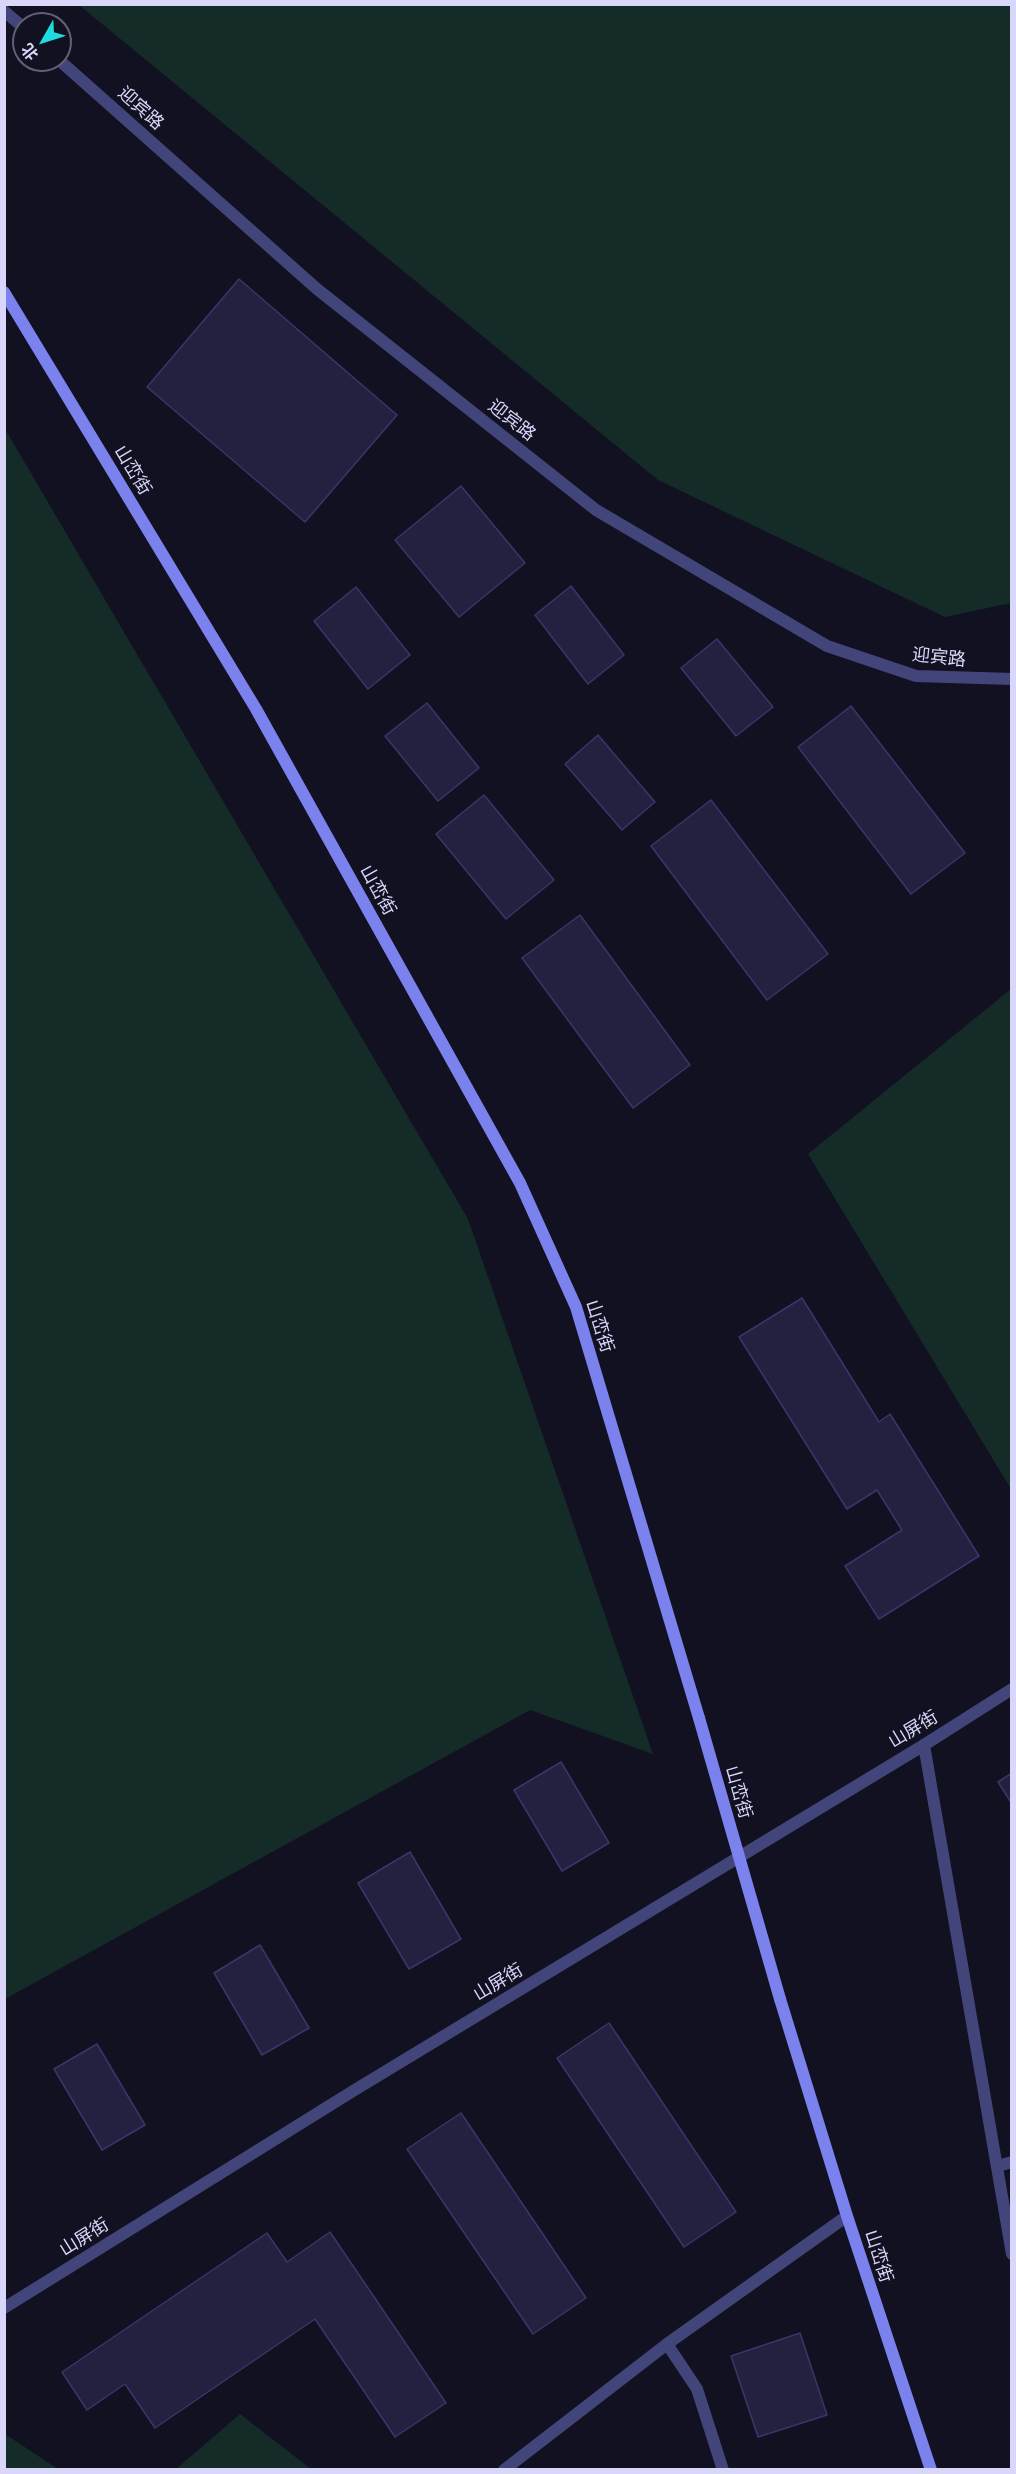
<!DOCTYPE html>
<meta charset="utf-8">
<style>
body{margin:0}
#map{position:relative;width:1016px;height:2474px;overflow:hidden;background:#121122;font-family:Commissioner,"Noto Sans SC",sans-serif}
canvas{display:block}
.frame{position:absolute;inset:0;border:6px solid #d8d7f9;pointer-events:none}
.north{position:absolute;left:12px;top:12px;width:60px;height:60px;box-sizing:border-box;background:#121122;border:2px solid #616078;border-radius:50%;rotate:231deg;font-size:16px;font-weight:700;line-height:24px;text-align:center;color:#d8d7f9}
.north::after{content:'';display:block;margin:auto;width:21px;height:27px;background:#1fdbde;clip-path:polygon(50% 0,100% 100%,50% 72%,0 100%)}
</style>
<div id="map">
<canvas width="1016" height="2474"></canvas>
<div class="frame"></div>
<div class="north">北</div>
</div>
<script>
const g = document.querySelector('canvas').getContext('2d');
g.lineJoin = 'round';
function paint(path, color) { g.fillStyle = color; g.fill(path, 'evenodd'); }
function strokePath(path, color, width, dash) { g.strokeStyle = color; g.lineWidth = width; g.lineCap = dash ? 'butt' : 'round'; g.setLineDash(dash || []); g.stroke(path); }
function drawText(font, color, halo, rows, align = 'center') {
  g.font = font + ' Commissioner,"Noto Sans SC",sans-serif'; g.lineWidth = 5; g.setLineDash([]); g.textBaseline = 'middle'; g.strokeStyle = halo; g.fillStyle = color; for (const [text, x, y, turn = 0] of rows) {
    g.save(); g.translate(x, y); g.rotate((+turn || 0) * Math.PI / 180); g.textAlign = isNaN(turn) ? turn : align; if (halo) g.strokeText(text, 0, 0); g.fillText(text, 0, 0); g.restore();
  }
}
const green = new Path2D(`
 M79,5H1011V603L945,617L658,480Z
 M5,429L468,1219L653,1754L530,1710L5,1999Z
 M1011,989V1489L808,1154Z
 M240,2414L311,2469H176Z
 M5,2434L58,2469H5Z`);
const building = new Path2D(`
 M239,279L397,415L305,522L147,387Z
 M461,486L525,563L459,617L395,540Z
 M571,586L624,655L588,684L535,615Z
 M356,587L410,655L368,689L314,621Z
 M717,639L773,707L736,736L681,668Z
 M427,703L479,768L438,801L385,736Z
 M851,706L965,853L911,894L798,747Z
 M598,735L655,802L622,830L565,764Z
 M484,795L554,880L506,919L436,834Z
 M711,800L828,954L767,1000L651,846Z
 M580,915L690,1065L633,1108L522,958Z
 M802,1298L879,1422L890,1414L979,1556L879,1619L845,1566L902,1530L877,1490L847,1509L739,1337Z
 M561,1762L609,1843L562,1871L514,1790Z
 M1012,1773V1804L998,1782Z
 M410,1852L461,1939L409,1969L358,1883Z
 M260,1945L309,2028L262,2055L214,1973Z
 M609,2023L736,2212L684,2247L557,2058Z
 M97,2044L145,2125L102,2150L54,2069Z
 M461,2113L586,2298L533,2334L407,2149Z
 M330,2232L446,2403L395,2437L315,2319L155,2428L125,2384L87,2410L62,2372L267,2233L287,2262Z
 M800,2333L827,2415L758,2437L731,2356Z`);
const minor = new Path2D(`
 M924,1745L1012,2254
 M998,2166L1012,2162
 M667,2344L697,2389L723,2470
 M504,2470L667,2344L847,2216`);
const tertiary = new Path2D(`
 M4,11L24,28
 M59,60L317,289L596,510L827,646L916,676L1012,679
 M4,2308L353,2091L924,1745L1012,1689`);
const secondary = new Path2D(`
 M4,292L256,709L520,1183L576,1307L699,1718
 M780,1999L847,2216L931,2470`);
const secondaryBridge = new Path2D(`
 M699,1718L780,1999`);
const streetNames = [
 ["迎宾路",141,108,42],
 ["迎宾路",512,420,38],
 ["山峦街",133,470,59],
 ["迎宾路",939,657,6],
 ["山峦街",378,890,61],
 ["山峦街",600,1326,72],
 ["山屏街",913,1729,-31],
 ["山峦街",739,1792,74],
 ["山屏街",498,1982,-31],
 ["山屏街",84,2237,-32],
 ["山峦街",879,2256,72]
];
paint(green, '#152b28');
paint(building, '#232040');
strokePath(building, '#3b3569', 1.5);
strokePath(minor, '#42457a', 12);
strokePath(tertiary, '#42457a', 12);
strokePath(secondary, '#7b82ed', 12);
strokePath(secondaryBridge, '#7b82ed', 12);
drawText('18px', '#d8d7f9', '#121122', streetNames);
</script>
